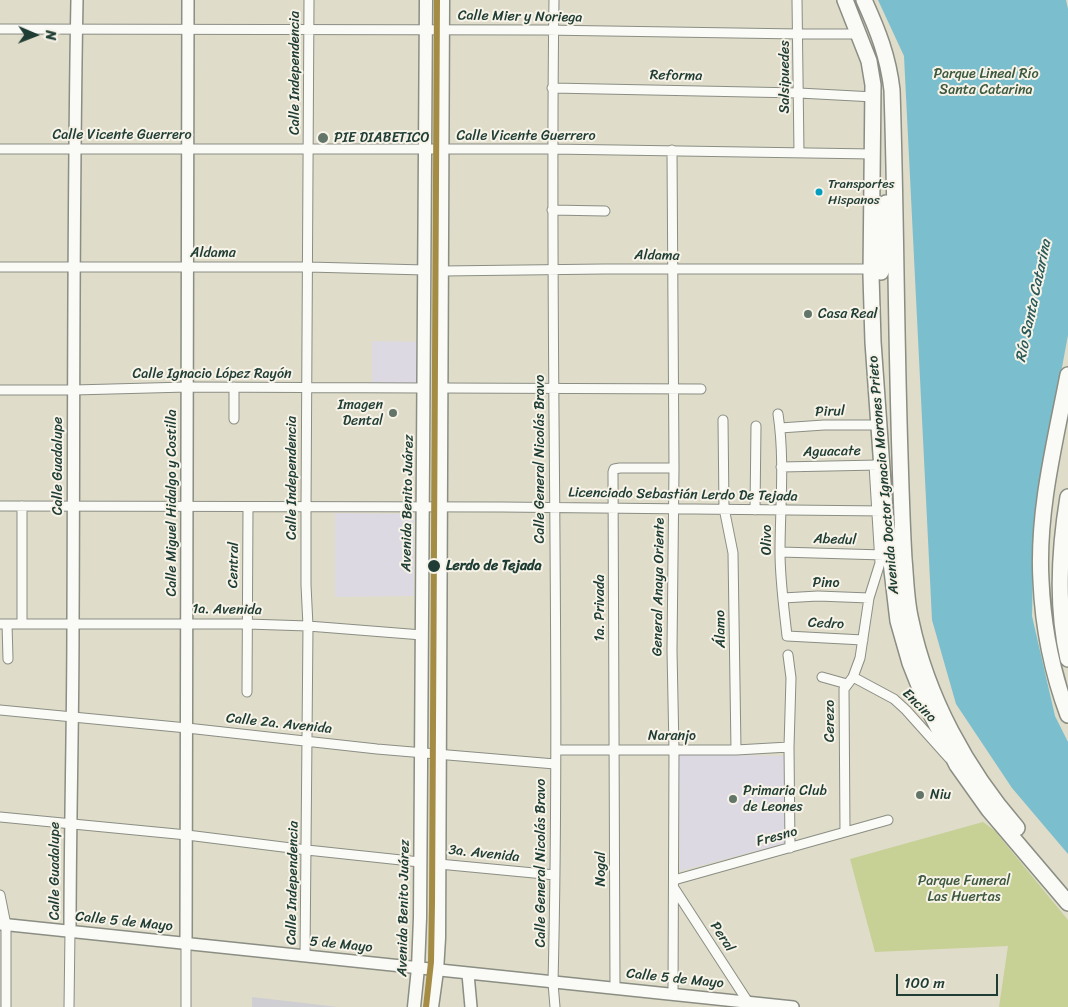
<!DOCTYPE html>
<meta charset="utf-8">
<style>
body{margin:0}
#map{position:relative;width:1068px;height:1007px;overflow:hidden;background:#dfdcc9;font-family:Sriracha,sans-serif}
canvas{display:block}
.north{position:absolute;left:10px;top:10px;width:50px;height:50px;-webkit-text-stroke:4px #f7f3e8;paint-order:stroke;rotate:91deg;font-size:14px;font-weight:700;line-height:20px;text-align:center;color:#1f3d34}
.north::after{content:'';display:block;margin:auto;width:18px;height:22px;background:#1f3d34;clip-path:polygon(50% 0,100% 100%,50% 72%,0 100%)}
.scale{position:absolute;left:896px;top:974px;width:102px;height:22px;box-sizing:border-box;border:2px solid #1f3d34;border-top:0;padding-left:6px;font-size:15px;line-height:18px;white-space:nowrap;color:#1f3d34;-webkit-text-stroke:4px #f7f3e8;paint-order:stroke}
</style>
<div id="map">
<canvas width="1068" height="1007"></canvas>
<div class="north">N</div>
<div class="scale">100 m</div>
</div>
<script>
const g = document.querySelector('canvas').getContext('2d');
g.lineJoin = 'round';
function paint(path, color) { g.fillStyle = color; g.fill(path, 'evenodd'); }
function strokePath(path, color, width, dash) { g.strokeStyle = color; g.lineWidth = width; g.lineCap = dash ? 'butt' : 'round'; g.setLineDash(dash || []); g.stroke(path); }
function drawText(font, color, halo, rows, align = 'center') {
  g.font = font + ' Sriracha,sans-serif'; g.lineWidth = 4; g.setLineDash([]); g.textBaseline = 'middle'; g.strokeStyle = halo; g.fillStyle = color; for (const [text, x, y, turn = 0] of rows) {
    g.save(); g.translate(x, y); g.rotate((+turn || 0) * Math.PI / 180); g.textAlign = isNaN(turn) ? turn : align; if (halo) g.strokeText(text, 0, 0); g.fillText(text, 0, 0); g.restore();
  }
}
const built = new Path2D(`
 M372,341L418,342V384H372Z
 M335,513L414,514V596L335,597Z
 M679,754L786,756V843L680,871Z`);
const industrial = new Path2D(`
 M252,997L338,1007H252Z`);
const green = new Path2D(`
 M983,822L994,830L1068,920V1007H999L1008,946L875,952L850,859Z`);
const water = new Path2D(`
 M878,0H1066L1068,9V335L1034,518L1032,616L1055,716L1068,742V854L1012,788L956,704L932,620L904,56Z`);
const street = new Path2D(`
 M554,0C549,328 561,655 553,983L555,1007
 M797,0L799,153
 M0,29L544,30L799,34H859
 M552,88L799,93L874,97
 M0,149H552L873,154
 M672,150L674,468L672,650L674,750L673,994
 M552,210L605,211
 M0,267H308L425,270
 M443,271L604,269H871
 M442,388L701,389
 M0,390H74L187,387L424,388
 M778,414C785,460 780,507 780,552C780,580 784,608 787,636L863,640
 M234,419V387
 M723,420L724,508L733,553L736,750
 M780,428L824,425H880
 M781,467L879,465
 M0,506L502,507L885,511
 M22,506V624
 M755,510L756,426
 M780,552L884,555
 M783,598L818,596L869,598
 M0,624H247L308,626L422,635
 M7,624L8,659
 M788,655L791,678L789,747L790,848
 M822,677L847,684
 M853,677L894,699L906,710L949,758
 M247,692L248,507
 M0,710L187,728L377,749L555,764
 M556,750H736L789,747
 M0,817L187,835L307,850L420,862
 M845,832L844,689L853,677L860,658L869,598L880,563L874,465
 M439,864L555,875
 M674,880L888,820
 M674,888L748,1002
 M0,895L6,925V1007
 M186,944V1007
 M305,956L308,626L306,585V507L309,0
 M615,988L613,472L614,469L620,468H674
 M69,1007L70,931`);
const secondary = new Path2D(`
 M0,924L793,1007
 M70,931C70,828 73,726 73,623C74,415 73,207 77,0
 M186,944L188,0
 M468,974L471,1007`);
const primary = new Path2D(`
 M414,1007L418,968L420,918L426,0
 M432,1007L437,971L439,938L443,0`);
const highway = new Path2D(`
 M845,0L869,61L873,85L871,275L873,342L885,511L898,621L910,663L927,706L957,765L989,810L1068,903
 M864,0C878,31 888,56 892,90C896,212 896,334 900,456C901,490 902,525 904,559C906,580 906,601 911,621C927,697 966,769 1017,828
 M881,272L886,203
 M1068,375C1055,442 1037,512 1041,581C1043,627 1052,672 1068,715
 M1068,497C1059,551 1056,606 1068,659`);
const metro1 = new Path2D(`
 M426,1007L431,962L432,903L437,0`);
const markers = [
 [323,138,6,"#627568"],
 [819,192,4.5,"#039ebf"],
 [808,314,5,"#627568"],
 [393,413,5,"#627568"],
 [434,566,7,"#1f3d34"],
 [920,795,5,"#627568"],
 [733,799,5,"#627568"]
];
const busNames = [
 ["Transportes",828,185],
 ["Hispanos",828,201]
];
const streetNames = [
 ["Calle Mier y Noriega",520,17,1],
 ["Calle Independencia",295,73,-90],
 ["Reforma",676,76,1],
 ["Salsipuedes",785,77,-90],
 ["Calle Vicente Guerrero",122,135],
 ["Calle Vicente Guerrero",526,136],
 ["Aldama",213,253],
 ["Aldama",657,256,1],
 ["Calle Ignacio López Rayón",212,374],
 ["Pirul",830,412,-2],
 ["Aguacate",832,452,-1],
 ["Calle General Nicolás Bravo",540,459,-90],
 ["Calle Guadalupe",58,466,-90],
 ["Avenida Doctor Ignacio Morones Prieto",884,475,-95],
 ["Calle Independencia",292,478,-90],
 ["Licenciado Sebastián Lerdo De Tejada",683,495,1],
 ["Calle Miguel Hidalgo y Costilla",172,503,-90],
 ["Avenida Benito Juárez",408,503,-89],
 ["Olivo",767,540,-90],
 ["Abedul",835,540,2],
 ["Central",234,565,-89],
 ["Pino",826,583],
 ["General Anaya Oriente",659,587,-89],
 ["1a. Privada",600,608,-90],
 ["1a. Avenida",227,610,1],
 ["Cedro",826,624,3],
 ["Álamo",721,629,-91],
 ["Encino",919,706,45],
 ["Cerezo",830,721,-90],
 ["Calle 2a. Avenida",279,724,6],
 ["Naranjo",672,736],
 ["Fresno",777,837,-15],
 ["3a. Avenida",484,854,6],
 ["Calle General Nicolás Bravo",541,863,-90],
 ["Nogal",601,869,-90],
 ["Calle Guadalupe",55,871,-90],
 ["Calle Independencia",293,883,-89],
 ["Avenida Benito Juárez",404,908,-89],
 ["Calle 5 de Mayo",124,922,6],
 ["Peral",722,937,57],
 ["5 de Mayo",341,945,6],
 ["Calle 5 de Mayo",675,979,6]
];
const parkNames = [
 ["Parque Lineal Río",986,74],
 ["Santa Catarina",986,90],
 ["Parque Funeral",964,881],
 ["Las Huertas",964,897]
];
const poiNames = [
 ["PIE DIABETICO",334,138],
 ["Casa Real",818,314],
 ["Imagen",383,405,"right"],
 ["Dental",383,421,"right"],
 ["Primaria Club",743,791],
 ["de Leones",743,807],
 ["Niu",930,795]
];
const stopNames = [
 ["Lerdo de Tejada",446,566]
];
const waterNames = [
 ["Río Santa Catarina",1034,301,-78]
];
paint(built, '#ddd9e2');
paint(industrial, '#cfced3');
paint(green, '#c7d095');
paint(water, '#7bbecd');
strokePath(street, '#8a8e83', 11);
strokePath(secondary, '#8a8e83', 14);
strokePath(primary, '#8a8e83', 15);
strokePath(highway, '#8a8e83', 18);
strokePath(street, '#fafaf7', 9);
strokePath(secondary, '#fafaf7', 11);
strokePath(primary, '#fafaf7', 12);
strokePath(highway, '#fafaf7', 15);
strokePath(metro1, '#a58c44', 6);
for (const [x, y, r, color] of markers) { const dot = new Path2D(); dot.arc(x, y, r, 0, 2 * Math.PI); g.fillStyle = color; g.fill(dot); strokePath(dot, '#f7f3e8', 2); }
drawText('13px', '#1f3d34', '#f7f3e8', busNames, 'left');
drawText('14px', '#1f3d34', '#f7f3e8', streetNames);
drawText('14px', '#3d593f', '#f7f3e8', parkNames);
drawText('14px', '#1f3d34', '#f7f3e8', poiNames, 'left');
drawText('bold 14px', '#1f3d34', '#f7f3e8', stopNames, 'left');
drawText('italic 15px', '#2b5a5b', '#f7f3e8', waterNames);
</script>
